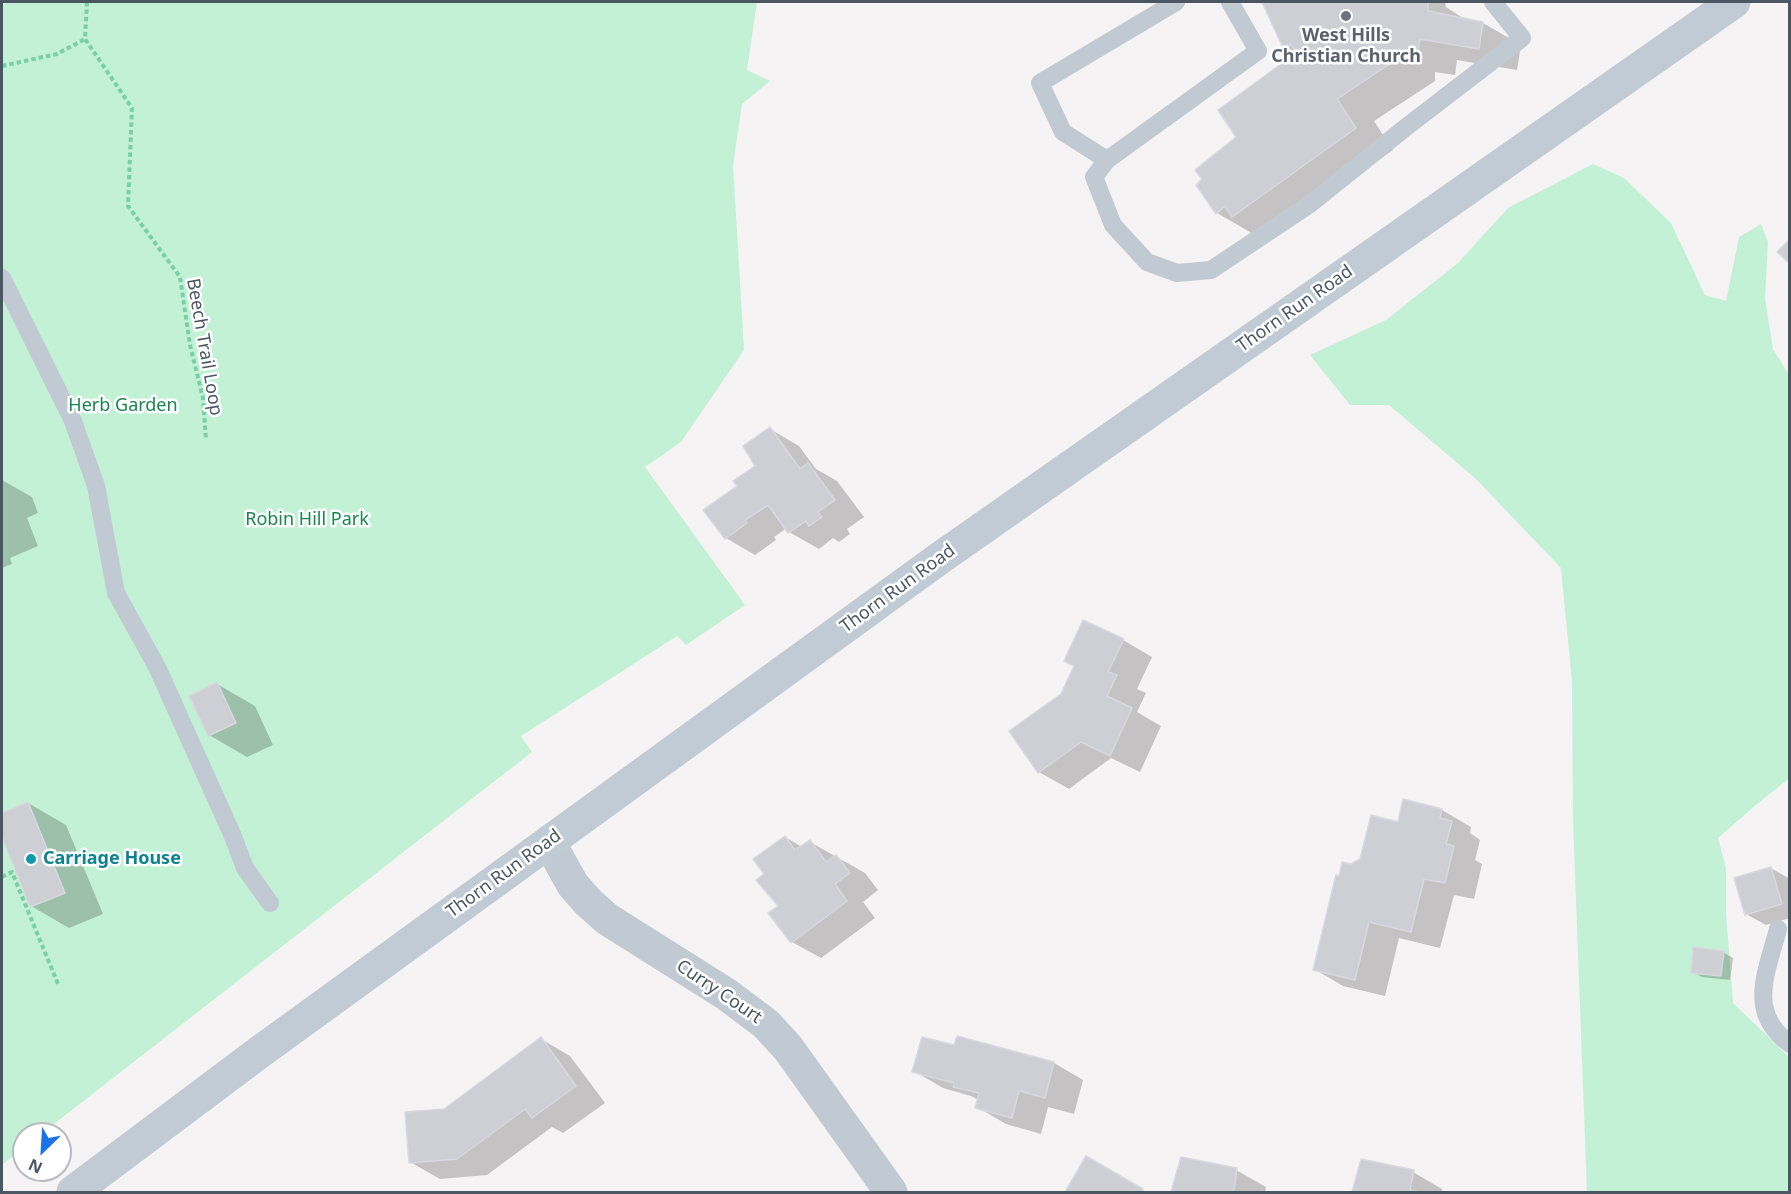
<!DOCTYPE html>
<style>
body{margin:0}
#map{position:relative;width:1791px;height:1194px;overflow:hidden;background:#f5f3f3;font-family:"Noto Sans",sans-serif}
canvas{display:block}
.frame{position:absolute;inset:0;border:3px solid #4a5661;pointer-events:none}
.north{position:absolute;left:12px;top:1122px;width:60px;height:60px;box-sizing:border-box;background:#fff;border:2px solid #b7bbc0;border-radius:50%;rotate:205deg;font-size:16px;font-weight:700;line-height:24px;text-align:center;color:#4a5661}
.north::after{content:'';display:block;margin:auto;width:21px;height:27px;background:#1a73e8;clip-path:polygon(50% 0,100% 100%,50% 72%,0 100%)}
</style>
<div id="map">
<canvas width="1791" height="1194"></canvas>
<div class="frame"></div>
<div class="north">N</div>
</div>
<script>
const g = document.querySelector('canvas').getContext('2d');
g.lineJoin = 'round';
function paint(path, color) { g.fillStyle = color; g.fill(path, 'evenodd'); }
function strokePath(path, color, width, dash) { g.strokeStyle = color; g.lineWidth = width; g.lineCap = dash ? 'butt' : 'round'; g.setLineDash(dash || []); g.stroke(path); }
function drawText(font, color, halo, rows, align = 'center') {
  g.font = font + ' "Noto Sans",sans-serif'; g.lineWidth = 5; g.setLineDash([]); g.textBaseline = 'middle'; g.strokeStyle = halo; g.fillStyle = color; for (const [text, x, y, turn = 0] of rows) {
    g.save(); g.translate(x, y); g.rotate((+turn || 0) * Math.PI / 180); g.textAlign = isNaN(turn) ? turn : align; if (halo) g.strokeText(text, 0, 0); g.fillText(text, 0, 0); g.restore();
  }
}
const green = new Path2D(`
 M2,2H757L747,70L770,81L742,104L733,165L744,350L681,442L645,467L745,605L686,645L677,636L521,736L532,752L41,1134H24V1147L2,1165Z
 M1593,164L1624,178L1671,223L1705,295L1726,301L1739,237L1761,224L1768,242L1765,299L1773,349L1789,375V775L1787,780L1757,804L1718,838L1726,868V913L1733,1003L1789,1057V1192H1587L1573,821L1572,682L1561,568L1475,478L1389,405H1350L1310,355L1386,320L1458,263L1508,208Z`);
const shadow = new Path2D(`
 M1264,2H1445L1446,7L1466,20L1483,23L1521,45L1517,70L1457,60L1455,75L1435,72V81L1374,121L1393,150L1271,237L1255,235L1217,213L1204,179L1238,137L1296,55L1285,49Z
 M770,429L799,446L816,469L837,481L864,517L847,529L850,534L839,542L833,538L819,549L789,532L787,528L774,537L776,540L755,555L726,538L739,486L757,466Z
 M2,480L32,497L38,513L27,518L38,546L10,558L12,564L2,568Z
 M1123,640L1152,657L1137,689L1146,693L1137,712L1161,726L1140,772L1111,758L1069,789L1039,772L1062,695Z
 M217,684L255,706L273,745L247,757L209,735Z
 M28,803L66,825L103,914L69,928L31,906L2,834V815Z
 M1442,810L1471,827L1470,833L1480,840L1475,860L1482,864L1474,899L1454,895L1440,948L1399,938L1385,996L1343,986L1314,969L1340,877L1399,824Z
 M785,837L802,847L810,842L865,873L878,890L863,902L875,918L821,958L792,942L780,906L766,874Z
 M1771,868L1790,879V918L1766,925L1746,914Z
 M1723,952L1733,958L1730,980L1702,977L1693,972Z
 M958,1038L1054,1063L1083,1080L1074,1114L1048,1107L1041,1134L1006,1124L977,1107L979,1100L971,1096L943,1088L914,1071L955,1047Z
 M541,1039L570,1056L605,1103L563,1133L552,1127L487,1175L440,1179L410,1162L445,1110Z
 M1087,1158L1146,1192H1067Z
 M1362,1160L1413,1172L1442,1189V1192H1354Z
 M1236,1170L1266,1187L1265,1192H1172L1175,1180Z`);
const building = new Path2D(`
 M1262,2H1428V11L1483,22L1479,49L1420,39L1417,55L1397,51V59L1337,99L1356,128L1232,217L1225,206L1216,214L1196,185L1202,179L1195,170L1236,137L1218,110L1296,53L1291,44L1284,50Z
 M1790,239V264L1777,252Z
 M770,427L800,469L808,463L835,500L818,512L822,517L809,526L806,521L788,533L768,505L745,520L747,523L725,539L703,510L737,486L733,481L755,466L743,446Z
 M1083,620L1124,639L1108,672L1117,675L1107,696L1132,708L1110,756L1081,742L1038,773L1009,731L1061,694L1074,666L1064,661Z
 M217,682L236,723L208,736L189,696Z
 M1403,799L1442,809L1440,818L1452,821L1446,844L1454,846L1445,883L1424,879L1411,932L1369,922L1355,980L1313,970L1336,875L1339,876L1342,862L1351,864L1360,859L1371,815L1398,822Z
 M28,802L65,893L30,907L2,837V813Z
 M785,836L795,850L810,840L826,862L836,855L850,873L835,884L847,901L791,943L768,913L778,906L756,880L764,874L753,859Z
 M1771,867L1782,904L1745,915L1734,878Z
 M1693,947L1724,951L1721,976L1691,973Z
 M957,1036L1054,1062L1045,1098L1019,1091L1012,1118L975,1108L979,1093L953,1087L954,1083L912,1072L922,1037L954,1045Z
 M541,1037L576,1086L532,1118L525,1109L457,1159L409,1163L405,1112L444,1109Z
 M1086,1156L1143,1189L1141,1192H1065Z
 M1181,1157L1237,1168L1234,1192H1171Z
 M1361,1159L1414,1170L1410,1190L1419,1192H1352Z`);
const path = new Path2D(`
 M87,2L85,39L132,108L128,206L180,277L190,345L203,398L206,440
 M2,66L57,54L85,39
 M2,877L12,872L58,984`);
const lane = new Path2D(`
 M1176,2L1040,83L1063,132L1107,160L1258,51L1230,2
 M1107,160L1094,177L1113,225L1147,262L1177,273L1211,270L1310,204L1405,128L1522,38L1493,2
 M2,278L73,421L96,486L116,593L157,667L232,834L245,868L270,903
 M1778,929C1767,972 1746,1012 1790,1044`);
const street = new Path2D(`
 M549,842L573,885L588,902L607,919L726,994L766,1024L788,1048L891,1192`);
const secondary = new Path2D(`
 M73,1192L257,1054L940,558L1734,2`);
const markers = [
 [1346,16,6,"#6b7280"],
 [31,859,6,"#0f9aa8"]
];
const worshipNames = [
 ["West Hills",1346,36],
 ["Christian Church",1346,57]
];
const streetNames = [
 ["Thorn Run Road",1295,309,-35],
 ["Beech Trail Loop",204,347,80],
 ["Thorn Run Road",898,589,-36],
 ["Thorn Run Road",504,874,-36],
 ["Curry Court",719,992,34]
];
const parkNames = [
 ["Herb Garden",123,406],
 ["Robin Hill Park",307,520]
];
const cultureNames = [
 ["Carriage House",43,859]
];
paint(green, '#c3f1d5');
paint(shadow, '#0003');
paint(building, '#cdcfd5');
strokePath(building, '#d7d9de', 1.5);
strokePath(path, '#7ad0a6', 4, [4.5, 3]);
strokePath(lane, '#c1cad2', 18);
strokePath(street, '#c1cad2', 33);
strokePath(secondary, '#c1cbd6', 33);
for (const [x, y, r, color] of markers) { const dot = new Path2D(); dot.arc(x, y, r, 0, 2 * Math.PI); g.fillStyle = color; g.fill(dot); strokePath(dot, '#fff', 2); }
drawText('bold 18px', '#5b616d', '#fff', worshipNames);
drawText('18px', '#4a5661', '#fff', streetNames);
drawText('18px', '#17864f', '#fff', parkNames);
drawText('bold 18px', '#0d838f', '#fff', cultureNames, 'left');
</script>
